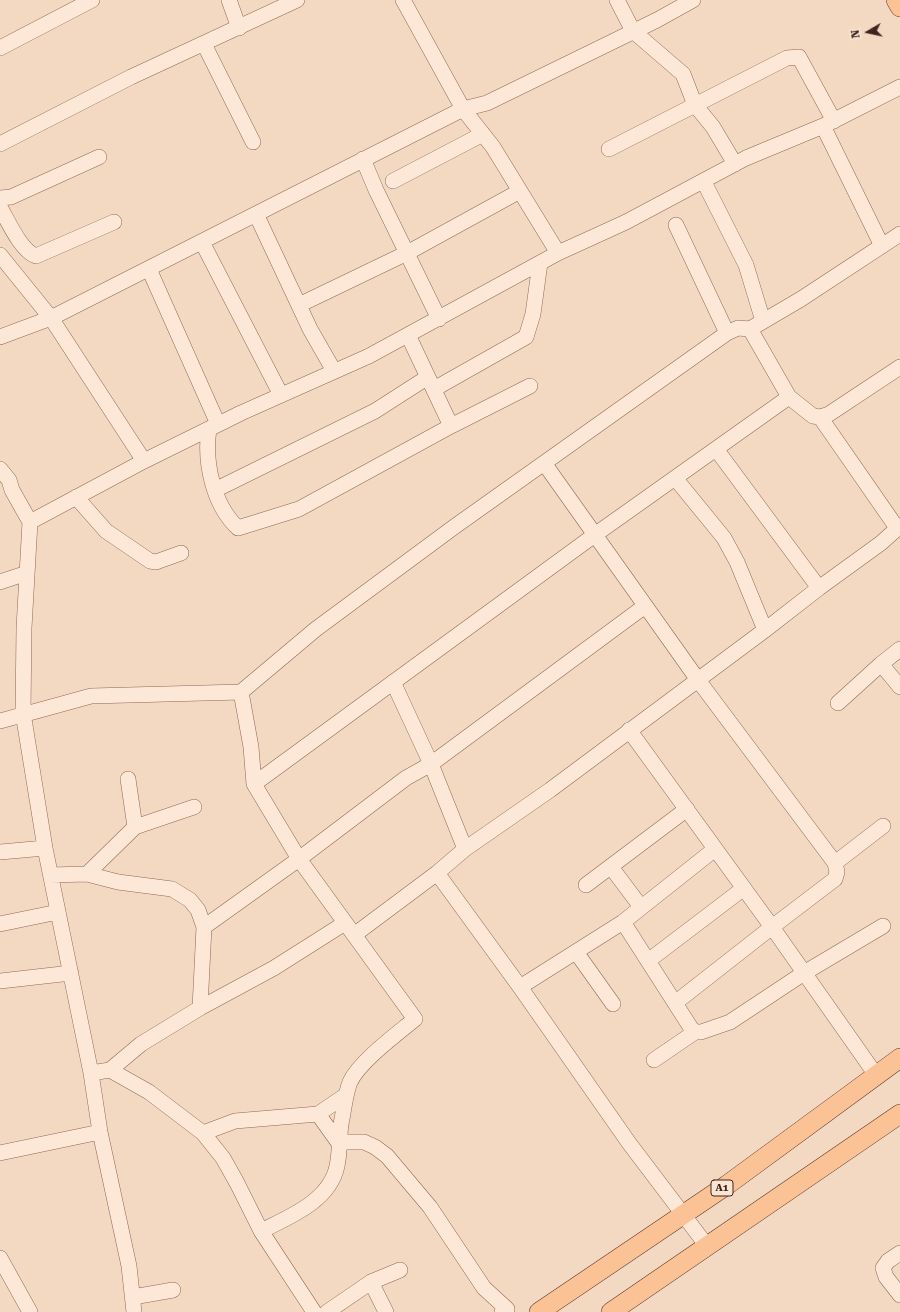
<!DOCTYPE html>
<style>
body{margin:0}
#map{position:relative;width:900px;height:1312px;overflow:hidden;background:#f3d9c2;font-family:"Roboto Serif",serif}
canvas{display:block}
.north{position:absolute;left:848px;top:12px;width:40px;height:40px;-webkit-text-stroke:3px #fae5d3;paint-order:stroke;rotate:261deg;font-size:11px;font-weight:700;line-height:16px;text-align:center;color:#3e241c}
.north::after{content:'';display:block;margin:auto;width:14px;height:18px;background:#3e241c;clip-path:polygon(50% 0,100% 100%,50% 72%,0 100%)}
</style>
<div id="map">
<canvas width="900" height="1312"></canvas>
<div class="north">N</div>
</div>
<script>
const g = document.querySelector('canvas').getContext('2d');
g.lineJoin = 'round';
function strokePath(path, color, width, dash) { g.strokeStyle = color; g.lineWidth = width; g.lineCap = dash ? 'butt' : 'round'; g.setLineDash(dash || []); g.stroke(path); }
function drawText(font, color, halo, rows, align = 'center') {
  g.font = font + ' "Roboto Serif",serif'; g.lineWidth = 3.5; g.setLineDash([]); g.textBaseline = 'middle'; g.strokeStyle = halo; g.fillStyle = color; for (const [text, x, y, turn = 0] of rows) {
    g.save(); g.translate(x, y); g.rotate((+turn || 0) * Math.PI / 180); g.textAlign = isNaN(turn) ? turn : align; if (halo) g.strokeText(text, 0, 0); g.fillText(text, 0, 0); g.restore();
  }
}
const minor = new Path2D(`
 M229,0L239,28
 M403,0L463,109L493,147L558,253
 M617,0L633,31L683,74L695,105L713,127L735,164
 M204,44L253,142
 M0,48L92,0
 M823,126L882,246
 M0,144L131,77L297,0
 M609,149L787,58L799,57L834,121
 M363,159L376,190L439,319
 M393,181L483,134
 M704,182L746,265L763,321
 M0,198L11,197L99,157
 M0,207C8,221 21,251 36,256L114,222
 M256,214L310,329L334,371
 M676,225L727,333
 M202,242L281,395
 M0,255L51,318L144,461L30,522L24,628L23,713L45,848L91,1073L100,1132L129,1266L134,1312
 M149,269L218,424
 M299,305L407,253L520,191
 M750,329L801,299L900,234
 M408,335L451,426
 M0,337L51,318L463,109L487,103L657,20L693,0
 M434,389L526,337L533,314L540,263
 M820,417L897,528
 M209,429C204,462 213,505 238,528L299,509L451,426L530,386
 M716,449L819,588
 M144,461L241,413L369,356L558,253L626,222L746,158L823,126L900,87
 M544,463L698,680L835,863L837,872L835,879L772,927L629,730
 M0,469L9,480L12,490L30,522
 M675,478L724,538L737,562L765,630
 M215,490L375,411L428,377
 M76,497L106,531L150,561L156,562L181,553
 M0,582L27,573
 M900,649L881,664L900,687
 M393,682L431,764L465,849
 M838,703L881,664
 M0,721L91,696L241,692
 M128,779L135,827
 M254,784L251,747L241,692L316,629L454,527L727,333L738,328L750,329L789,397L813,416L820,417L829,414L900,367
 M0,852L45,848
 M835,863L883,826
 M611,867L641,907
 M437,873L520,987L629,1143L707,1246
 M87,874L135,827L194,807
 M51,875L87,874L118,882L172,889L190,900L198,910L204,927
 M586,885L687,809
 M623,922L691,1028L695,1032H701L730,1022L804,973L883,926
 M0,924L58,912
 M354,935L437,873L465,849L550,790L765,630L819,588L881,543L900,526
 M576,952L613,1004
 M648,961L744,888
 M0,981L71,973
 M520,987L623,922L715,849
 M675,1003L772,927L876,1075
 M200,1008L274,968L345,923
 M654,1060L695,1032
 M110,1070L149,1092L203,1133L223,1158L237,1183L261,1231L314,1312
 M91,1073L110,1070L141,1044L200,1008L204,927L299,859L406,778L431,764L645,606
 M318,1114L338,1142H364L375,1147L387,1156L430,1207L484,1288L507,1309L502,1312
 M203,1133L235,1121L318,1114L346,1095
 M0,1153L100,1132
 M261,1231C289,1217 330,1201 337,1166C340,1153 339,1138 341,1124C344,1110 345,1095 350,1082C360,1061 397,1034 415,1019L299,859L254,784L596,534L789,397
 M900,1253L888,1261L883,1268L886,1277L900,1295
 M0,1258L30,1312
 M371,1282L386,1312
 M133,1297L173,1290
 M327,1312L371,1282L400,1270`);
const major = new Path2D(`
 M896,0L900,7
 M539,1312L727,1185L900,1058
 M611,1312L900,1114`);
const shields = [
 [722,1188,22]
];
const shieldNames = [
 ["A1",722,1188]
];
strokePath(minor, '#906756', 16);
strokePath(major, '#5d362b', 20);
strokePath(minor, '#fde8d7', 15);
strokePath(major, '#fbc296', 19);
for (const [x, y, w] of shields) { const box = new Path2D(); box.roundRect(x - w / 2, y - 8, w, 16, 3); g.fillStyle = '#fae5d3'; g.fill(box); strokePath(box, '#3e241c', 1); }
drawText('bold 10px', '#3e241c', null, shieldNames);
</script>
